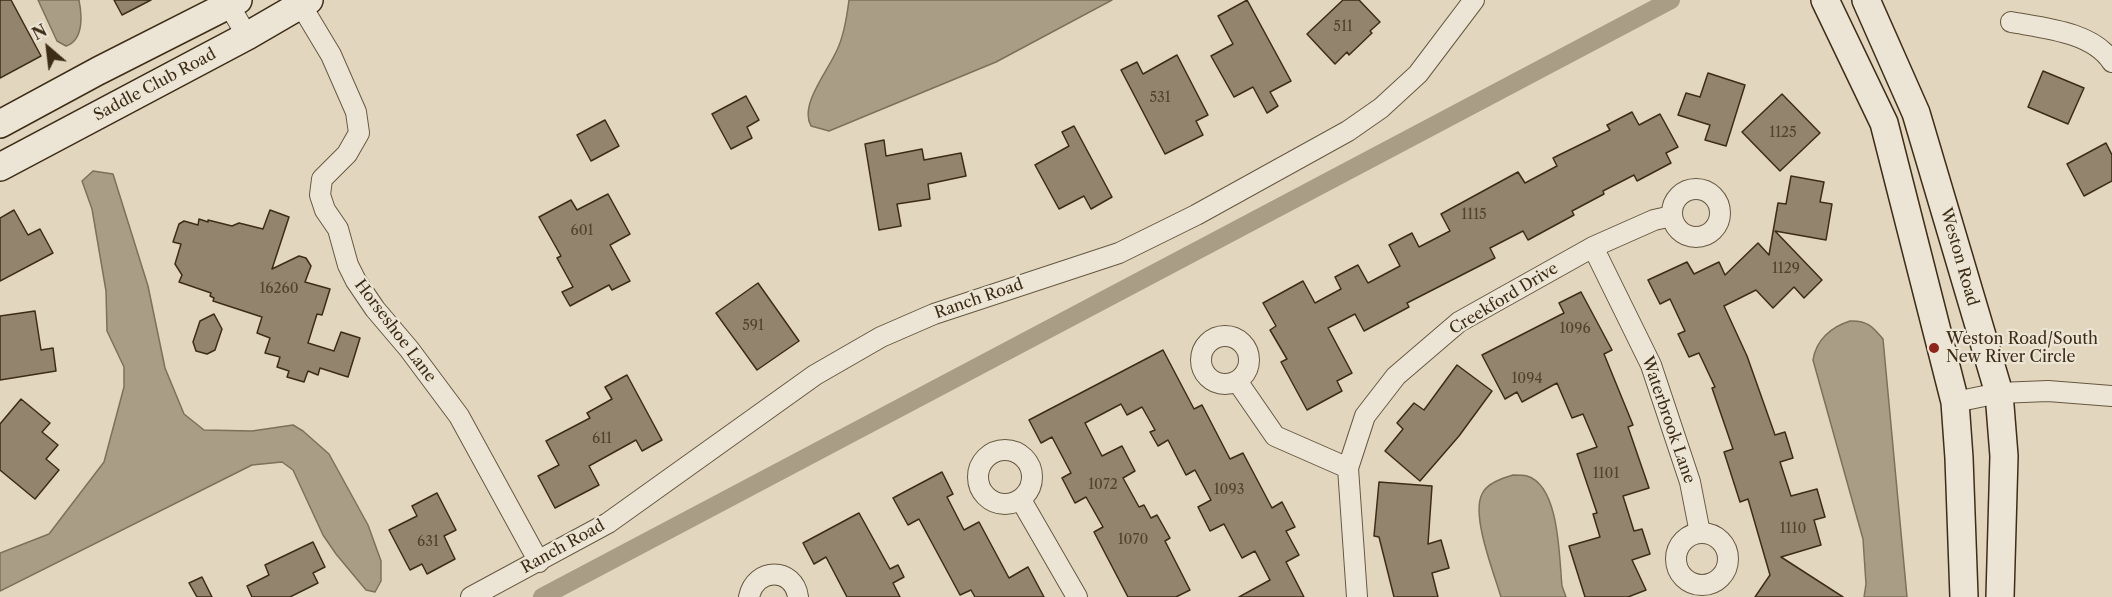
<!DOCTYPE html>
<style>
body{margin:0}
#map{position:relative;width:2112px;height:597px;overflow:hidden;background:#e2d7be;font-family:"Libre Caslon Text",serif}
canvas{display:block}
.north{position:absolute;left:18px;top:18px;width:60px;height:60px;-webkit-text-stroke:4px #ece5d5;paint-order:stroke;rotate:332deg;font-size:16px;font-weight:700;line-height:24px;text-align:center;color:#3e2d16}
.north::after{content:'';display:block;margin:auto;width:21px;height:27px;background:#3e2d16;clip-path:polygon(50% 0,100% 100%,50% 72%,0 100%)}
</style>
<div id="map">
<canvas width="2112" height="597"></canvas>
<div class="north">N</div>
</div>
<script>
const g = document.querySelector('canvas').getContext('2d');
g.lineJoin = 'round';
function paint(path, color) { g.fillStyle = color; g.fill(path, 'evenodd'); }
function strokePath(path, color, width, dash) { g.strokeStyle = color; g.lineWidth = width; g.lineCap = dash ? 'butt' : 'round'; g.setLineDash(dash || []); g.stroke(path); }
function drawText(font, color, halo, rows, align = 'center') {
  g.font = font + ' "Libre Caslon Text",serif'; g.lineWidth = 4.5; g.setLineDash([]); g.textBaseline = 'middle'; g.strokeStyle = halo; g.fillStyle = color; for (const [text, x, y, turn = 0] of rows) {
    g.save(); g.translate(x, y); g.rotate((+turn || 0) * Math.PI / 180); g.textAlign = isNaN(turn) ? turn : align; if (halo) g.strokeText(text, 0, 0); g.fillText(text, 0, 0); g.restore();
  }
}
const water = new Path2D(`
 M38,0H79C82,15 84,40 66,46L57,41Z
 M849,0H1112L996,62L829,131L811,126C799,105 828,71 837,50C844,36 847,16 849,0Z
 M93,171L113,174L148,286L165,368L184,414L204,430L252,431L293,425L303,431L329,454L368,525L381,561V581L375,592L366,590L336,554L323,535L293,470L282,462L252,465L0,591V553L49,534L104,462L124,387V367L107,331L106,291L92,209L82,181Z
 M1850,321C1867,320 1873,327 1883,339L1907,597H1864L1866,584L1863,539L1813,360C1816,340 1831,327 1850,321Z
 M1513,475C1517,475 1523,475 1527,476C1560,486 1559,558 1562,586L1566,597H1501C1494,573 1471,516 1482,494C1487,483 1503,478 1513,475Z`);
const canal = new Path2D(`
 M542,597L1671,0`);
const building = new Path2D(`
 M0,0H11L41,56L0,78Z
 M114,0H151L122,15Z
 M1247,0L1291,81L1270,92L1278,106L1267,113L1253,87L1234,97L1211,56L1233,44L1218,16Z
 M1343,0H1359L1380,22L1370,31L1372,33L1349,55L1347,52L1335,64L1307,34Z
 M1177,55L1208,115L1196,121L1203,135L1165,154L1121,70L1137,62L1143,74Z
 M2043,71L2084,88L2068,124L2028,107Z
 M1708,73L1745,85L1726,146L1705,140L1710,125L1678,115L1686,93L1700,97Z
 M1782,94L1820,133L1780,171L1742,132Z
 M746,96L759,120L747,127L752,138L731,149L712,114Z
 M1632,112L1639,125L1660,114L1678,147L1666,153L1671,163L1637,181L1634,175L1603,191L1604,194L1572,211L1574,215L1528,240L1523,231L1490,248L1495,258L1407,303L1409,307L1364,331L1355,314L1328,328L1352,373L1337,381L1342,391L1307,410L1281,362L1287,359L1270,330L1276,326L1263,303L1303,281L1315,303L1341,289L1335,277L1358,265L1368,283L1400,266L1389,245L1412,233L1419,247L1450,231L1441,214L1518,172L1525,183L1557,166L1553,158L1610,130L1607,125Z
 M605,120L619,146L591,161L577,135Z
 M1074,126L1112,197L1091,209L1084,196L1059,209L1035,165L1069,146L1062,132Z
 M884,140L886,156L922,149L924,160L961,153L966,176L928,184L930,199L897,204L901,226L879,230L865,144Z
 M2106,143L2112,155V181L2084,196L2067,164Z
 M1791,176L1824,182L1820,202L1832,204L1826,240L1775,231L1822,280L1804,298L1794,287L1773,308L1756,290L1724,306L1747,356L1775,435L1785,432L1793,458L1780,462L1791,496L1817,489L1825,517L1814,520L1821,545L1781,557L1843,597H1755L1770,575L1748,499L1740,502L1724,452L1733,449L1712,388L1715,387L1699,353L1689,357L1678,334L1685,331L1670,299L1660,304L1648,280L1687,262L1694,274L1719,262L1725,275L1758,243L1769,255L1778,203L1786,204Z
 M608,194L630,234L610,245L630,281L612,290L609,285L570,306L562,292L573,287L557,258L561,256L539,217L571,200L577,210Z
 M14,210L28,235L40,229L53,253L0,281V218Z
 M270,210L289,217L272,269L299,256L306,258L311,266L305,282L330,289L322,315L317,314L308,343L334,351L341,332L360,338L348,377L320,368L318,375L308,371L304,382L287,377L289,371L277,367L280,357L265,353L270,338L257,333L262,317L213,301L214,298L210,296L211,293L179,282L182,275L175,264L181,244L173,242L179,224L184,221L198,225L199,219L208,222V220L232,226L239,223L263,229Z
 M758,283L799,341L757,370L716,313Z
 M1581,292L1612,350L1604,354L1633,425L1628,427L1649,488L1623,496L1634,531L1642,529L1650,554L1632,560L1646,590L1628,597H1585L1569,546L1600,537L1593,514L1597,513L1577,454L1597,447L1583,414L1572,418L1557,383L1522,402L1517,392L1505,399L1482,355L1564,313L1559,303Z
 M35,311L41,350L53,348L56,371L0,380V316Z
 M214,314L222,329L215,350L207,354L196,351L193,342L200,321Z
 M1163,350L1194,409L1202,405L1230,459L1243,453L1272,508L1282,502L1295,527L1286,531L1299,555L1286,562L1304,597H1239L1270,580L1255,551L1242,558L1224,524L1210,531L1198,507L1211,500L1195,470L1186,475L1168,440L1158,446L1150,432L1155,430L1142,407L1127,415L1121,404L1085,423L1102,456L1122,446L1135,471L1123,478L1139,507L1144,505L1151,518L1157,515L1170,538L1165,541L1190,590L1176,597H1128L1094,532L1103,527L1086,497L1075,503L1062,478L1071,473L1052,437L1041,443L1029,420Z
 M1457,365L1492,391L1459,436L1420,481L1385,451L1403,429L1397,423L1414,403L1424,410Z
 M627,375L662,440L642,451L636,440L589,466L599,485L555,508L538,476L559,465L546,441L590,418L587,413L612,399L605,387Z
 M21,399L50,423L42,432L58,445L46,459L59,470L35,499L0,470V424Z
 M942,472L953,494L947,497L964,530L979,522L1009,578L1028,567L1044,597H975L971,590L960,595L919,519L908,525L893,498Z
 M1379,482L1432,486L1428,544L1441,540L1449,568L1432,573L1438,597H1394L1379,537L1374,536Z
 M437,493L456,530L444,536L455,559L427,574L422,564L410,570L389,530L417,516L412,506Z
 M859,513L890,569L898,565L904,577L893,583L900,597H847L826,557L814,564L803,543Z
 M313,542L325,567L313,573L318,583L290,597H252L247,586L269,575L265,565Z
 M202,577L212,597H197L189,583Z`);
const street = new Path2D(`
 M226,0L247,36
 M298,0L331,55L356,112L359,133L347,154L322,179L320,195L325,210L338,229L348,265L356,281L375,309L409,349L459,416L539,562
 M2011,22C2044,28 2093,32 2112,62
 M1672 213a24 24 0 1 1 48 0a24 24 0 1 1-48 0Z
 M1593,247L1651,365L1690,482L1700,533
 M1201 360a24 24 0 1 1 48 0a24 24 0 1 1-48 0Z
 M1237,381L1275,436L1348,468
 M1955,402L1999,393L2048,391L2112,396
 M978 477a27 27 0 1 1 54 0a27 27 0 1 1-54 0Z
 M1021,500L1077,597
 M1676 559a26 26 0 1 1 52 0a26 26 0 1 1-52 0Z
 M471,597L608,523L815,375L881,337L934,314L1119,253L1196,215L1348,131L1381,108L1418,74L1474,0
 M749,597C755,567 794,567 798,597
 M1357,597L1348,468L1365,416L1396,376L1459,322L1593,247L1654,220L1672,216`);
const secondary = new Path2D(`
 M1825,0L1884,123L1955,402L1959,458L1964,597
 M1866,0L1916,113L1999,393L2004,456L2000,597
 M0,124L98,71L238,0
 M0,167L247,36L309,0`);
const markers = [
 [1934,348,6,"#8f2418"]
];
const numberNames = [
 ["511",1343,27],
 ["531",1160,98],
 ["1125",1783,133],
 ["1115",1474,215],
 ["601",582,231],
 ["1129",1786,269],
 ["16260",279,289],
 ["591",753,326],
 ["1096",1575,329],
 ["1094",1527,379],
 ["611",602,439],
 ["1101",1606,474],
 ["1072",1103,485],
 ["1093",1229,490],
 ["1110",1793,529],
 ["1070",1133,540],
 ["631",428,542]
];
const streetNames = [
 ["Saddle Club Road",155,85,-28],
 ["Weston Road",1959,257,74],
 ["Ranch Road",979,299,-19],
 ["Creekford Drive",1504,299,-31],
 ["Horseshoe Lane",395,331,53],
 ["Waterbrook Lane",1668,420,71],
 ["Ranch Road",563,547,-29]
];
const poiNames = [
 ["Weston Road/South",1946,339],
 ["New River Circle",1946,357]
];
paint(water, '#aa9d85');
strokePath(water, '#7f7059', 1.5);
strokePath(canal, '#aa9d85', 18);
paint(building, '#93856d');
strokePath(building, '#3e2d16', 1.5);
strokePath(street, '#675840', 22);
strokePath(secondary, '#3e2d16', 30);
strokePath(street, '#ece5d5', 20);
strokePath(secondary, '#ece5d5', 27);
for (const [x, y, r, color] of markers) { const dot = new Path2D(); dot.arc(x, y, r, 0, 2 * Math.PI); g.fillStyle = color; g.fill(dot); strokePath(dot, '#ece5d5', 2); }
drawText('14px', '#53432c', null, numberNames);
drawText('16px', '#3e2d16', '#ece5d5', streetNames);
drawText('16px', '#3e2d16', '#ece5d5', poiNames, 'left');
</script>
